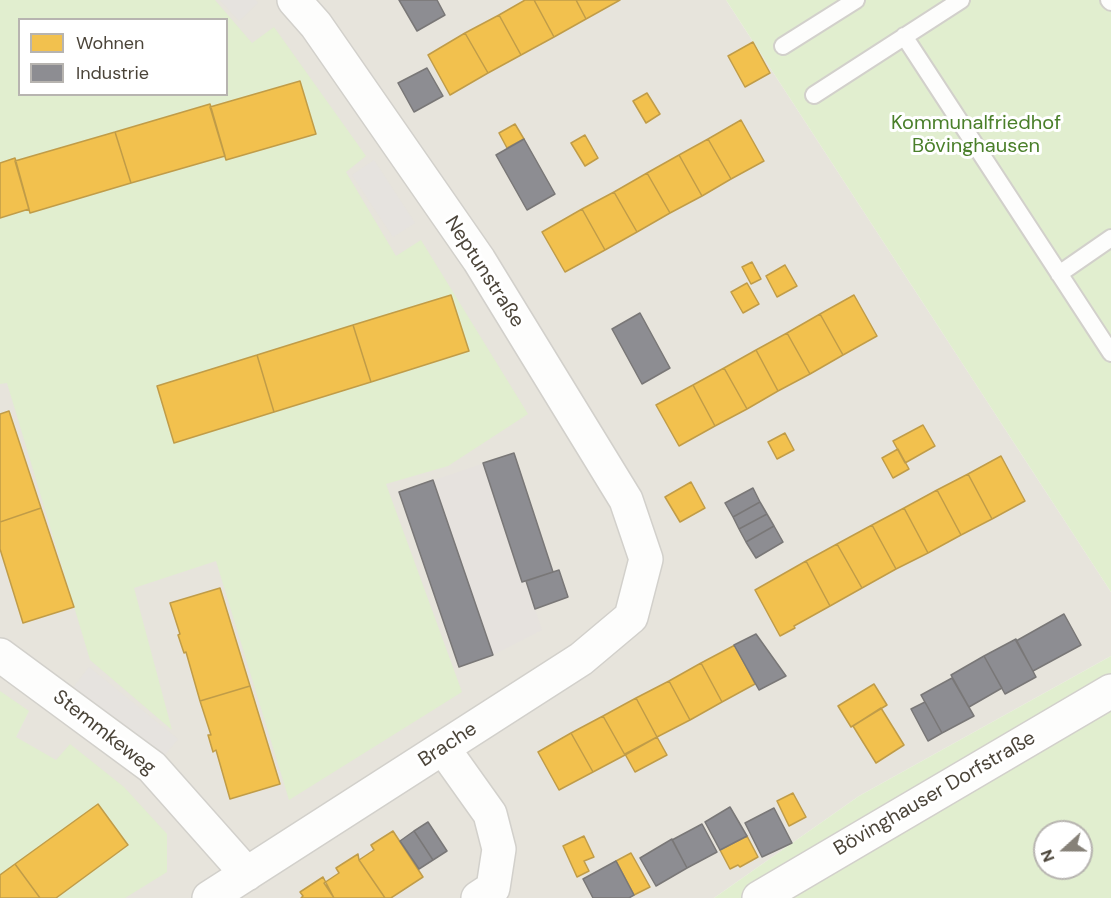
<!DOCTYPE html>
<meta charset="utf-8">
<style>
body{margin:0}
#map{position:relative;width:1111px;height:898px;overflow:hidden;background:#f4f2ee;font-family:"DM Sans",sans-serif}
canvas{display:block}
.legend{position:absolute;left:18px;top:18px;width:210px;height:78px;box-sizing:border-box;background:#fff;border:2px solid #b7b4b0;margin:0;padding:8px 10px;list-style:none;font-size:18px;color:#4b4439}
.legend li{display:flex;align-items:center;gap:12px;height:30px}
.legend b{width:30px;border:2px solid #b7b4b0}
.north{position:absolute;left:1033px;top:820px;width:60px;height:60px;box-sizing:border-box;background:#fff;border:2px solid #b7b4b0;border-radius:50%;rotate:249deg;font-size:16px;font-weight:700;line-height:24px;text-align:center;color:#4b4439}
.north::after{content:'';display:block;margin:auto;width:21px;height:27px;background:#868178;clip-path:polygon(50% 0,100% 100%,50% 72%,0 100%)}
</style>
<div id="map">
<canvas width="1111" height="898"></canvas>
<ul class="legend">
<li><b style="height:16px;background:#f2c14e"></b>Wohnen</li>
<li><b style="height:16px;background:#8d8d92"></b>Industrie</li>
</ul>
<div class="north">N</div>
</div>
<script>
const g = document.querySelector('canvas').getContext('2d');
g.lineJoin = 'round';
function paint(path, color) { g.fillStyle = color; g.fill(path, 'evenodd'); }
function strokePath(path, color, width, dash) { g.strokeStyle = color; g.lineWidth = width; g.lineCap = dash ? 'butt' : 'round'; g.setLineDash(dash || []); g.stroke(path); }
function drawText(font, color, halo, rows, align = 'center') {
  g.font = font + ' "DM Sans",sans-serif'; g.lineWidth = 6; g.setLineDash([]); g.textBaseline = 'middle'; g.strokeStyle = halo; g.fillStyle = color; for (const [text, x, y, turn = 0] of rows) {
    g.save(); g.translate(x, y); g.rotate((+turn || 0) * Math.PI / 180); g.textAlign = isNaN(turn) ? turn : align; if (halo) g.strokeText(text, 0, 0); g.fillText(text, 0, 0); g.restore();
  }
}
const residential = new Path2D(`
 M0,0H726L1111,592V656L859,796L714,898H0ZM20,20H226V94H20Z`);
const industrial = new Path2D(`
 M514,453L553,572L559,570L568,597L535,609L542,630L493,655L459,667L399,492Z`);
const green = new Path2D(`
 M0,0H215L252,43L274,27L366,156L346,172L396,256L421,240L528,414L448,466L386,484L462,692L289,800L216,561L134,588L172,730L90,660L7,383L0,384ZM20,20H226V94H20Z
 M726,0H1111V592Z
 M1111,656V898H714L859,796ZM1045,832H1081V868H1045Z
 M0,691L29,711L16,737L56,760L70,744L124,787L167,834V872L125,898H0Z`);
const parking = new Path2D(`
 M220,0H256L258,3L239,21Z
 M374,160L415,223L393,237L352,175Z
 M89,667L178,739L160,761L72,689Z`);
const homes = new Path2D(`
 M525,0H534L554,37L521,55L499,15Z
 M534,0H576L586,19L554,37Z
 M576,0H620L586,19Z
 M499,15L521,55L488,73L465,33Z
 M465,33L488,73L450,95L428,55Z
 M753,42L770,73L745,87L728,56Z
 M300,81L316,134L226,160L210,107Z
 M647,93L660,114L646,123L633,101Z
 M210,104L225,156L131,183L115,132Z
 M741,120L764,161L731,179L708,139Z
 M515,124L524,139L507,148L499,133Z
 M115,132L131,183L30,213L15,161Z
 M585,135L598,158L585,166L571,143Z
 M708,139L731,179L702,196L679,155Z
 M679,155L702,196L670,213L647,173Z
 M15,158L29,209L0,218V163Z
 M647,173L670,213L637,232L614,192Z
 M614,192L637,232L605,250L582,209Z
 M582,209L605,250L565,272L542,232Z
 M752,262L761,279L751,284L742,267Z
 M785,265L797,286L777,297L766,276Z
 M747,283L759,304L743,313L731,292Z
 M451,295L469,351L371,382L353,325Z
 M854,295L877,336L843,355L820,314Z
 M820,314L843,355L810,374L787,333Z
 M353,325L371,382L274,412L257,355Z
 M787,333L810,374L778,391L756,350Z
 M756,350L778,391L747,409L724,368Z
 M257,355L274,412L174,443L157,386Z
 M724,368L747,409L715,426L693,385Z
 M693,385L715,426L679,446L656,405Z
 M9,411L41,508L0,522V414Z
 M923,425L935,446L905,463L893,441Z
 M785,433L794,450L777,459L768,442Z
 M898,449L909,469L893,478L882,458Z
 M1001,456L1025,501L992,519L968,474Z
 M968,474L992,519L961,535L937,490Z
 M691,482L705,508L680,522L665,497Z
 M937,490L961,535L928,553L904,508Z
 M41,508L74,607L23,623L0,549V522Z
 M904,508L928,553L896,569L872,525Z
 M872,525L896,569L862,588L837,544Z
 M837,544L862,588L830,606L806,561Z
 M806,561L830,606L794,626L795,628L780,636L755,590Z
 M220,588L250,686L200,701L186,652L184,653L178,635L180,634L170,603Z
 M735,645L755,684L722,702L701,663Z
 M701,663L722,702L690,720L669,681Z
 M669,681L690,720L657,737L636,698Z
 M874,684L887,705L851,727L838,706Z
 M250,686L280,784L230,799L216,750L213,752L208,735H211L200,701Z
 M636,698L657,737L625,755L603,716Z
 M881,708L904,745L876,763L853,726Z
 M603,716L625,755L593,772L571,733Z
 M571,733L593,772L559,790L538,752Z
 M657,737L667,755L635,772L625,754Z
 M793,793L806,817L789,826L777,801Z
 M98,804L128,845L56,898H40L15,864Z
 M393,831L423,877L391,898H385L359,860L374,850L371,845Z
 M584,836L594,857L584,861L589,871L577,877L563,846Z
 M747,836L758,857L740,867L738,865L730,869L720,850Z
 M631,853L650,887L634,895L616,861Z
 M358,854L359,860L385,898H334L324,883L339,873L336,868Z
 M15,864L40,898H0V875Z
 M323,877L334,898H301L303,896L300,892Z`);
const industry = new Path2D(`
 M399,0H437L445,15L417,31Z
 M427,68L443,96L414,112L398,83Z
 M524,139L555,194L527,210L496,155Z
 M640,313L670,368L642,384L612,329Z
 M514,453L553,572L522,582L483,463Z
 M433,480L493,655L459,667L399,492Z
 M753,488L760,502L733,517L725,503Z
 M760,502L767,514L739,529L733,517Z
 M767,514L774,526L746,542L739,529Z
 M774,526L783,542L756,558L746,542Z
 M559,570L568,597L535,609L526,581Z
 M1064,614L1081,645L1033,671L1016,641Z
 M756,634L786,676L759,690L734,645Z
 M1016,639L1036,677L1005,694L984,656Z
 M984,656L1002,688L969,707L951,675Z
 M952,678L974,716L942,733L921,695Z
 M925,702L942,733L928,741L911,709Z
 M730,807L747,836L720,850L705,822Z
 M774,808L792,843L762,857L745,823Z
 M428,822L447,851L433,860L414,831Z
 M702,824L717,852L687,868L672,840Z
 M414,831L433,860L419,869L400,841Z
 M672,839L687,868L656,886L640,858Z
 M616,861L634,895L629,898H593L583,879Z`);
const service = new Path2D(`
 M1109,0L1111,2
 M904,36L1111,353
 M783,46L856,0
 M814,95L961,0
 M1059,274L1111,238`);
const minor = new Path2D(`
 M0,655L152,767L247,874
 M443,748L490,814L499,849L493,888L478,898
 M209,898L581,659L631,617L646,559L626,500L479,260L316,25L294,0
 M759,898L1111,691`);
const parkNames = [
 ["Kommunalfriedhof",976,124],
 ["Bövinghausen",976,147]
];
const streetNames = [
 ["Neptunstraße",484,272,57],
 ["Stemmkeweg",104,733,38],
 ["Brache",448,745,-33],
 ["Bövinghauser Dorfstraße",935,794,-30]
];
paint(residential, '#e7e4dc');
paint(industrial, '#e6e2de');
paint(green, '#e1eecf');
paint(parking, '#e6e3df');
paint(homes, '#f2c14e');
strokePath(homes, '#c09c48', 1.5);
paint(industry, '#8d8d92');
strokePath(industry, '#797777', 1.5);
strokePath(service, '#d2d0cb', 20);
strokePath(minor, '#d2d0cb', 36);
strokePath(service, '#fdfdfc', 16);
strokePath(minor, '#fdfdfc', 33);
drawText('20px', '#4a7f2a', '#fff', parkNames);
drawText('20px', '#4b4439', '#fff', streetNames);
</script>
